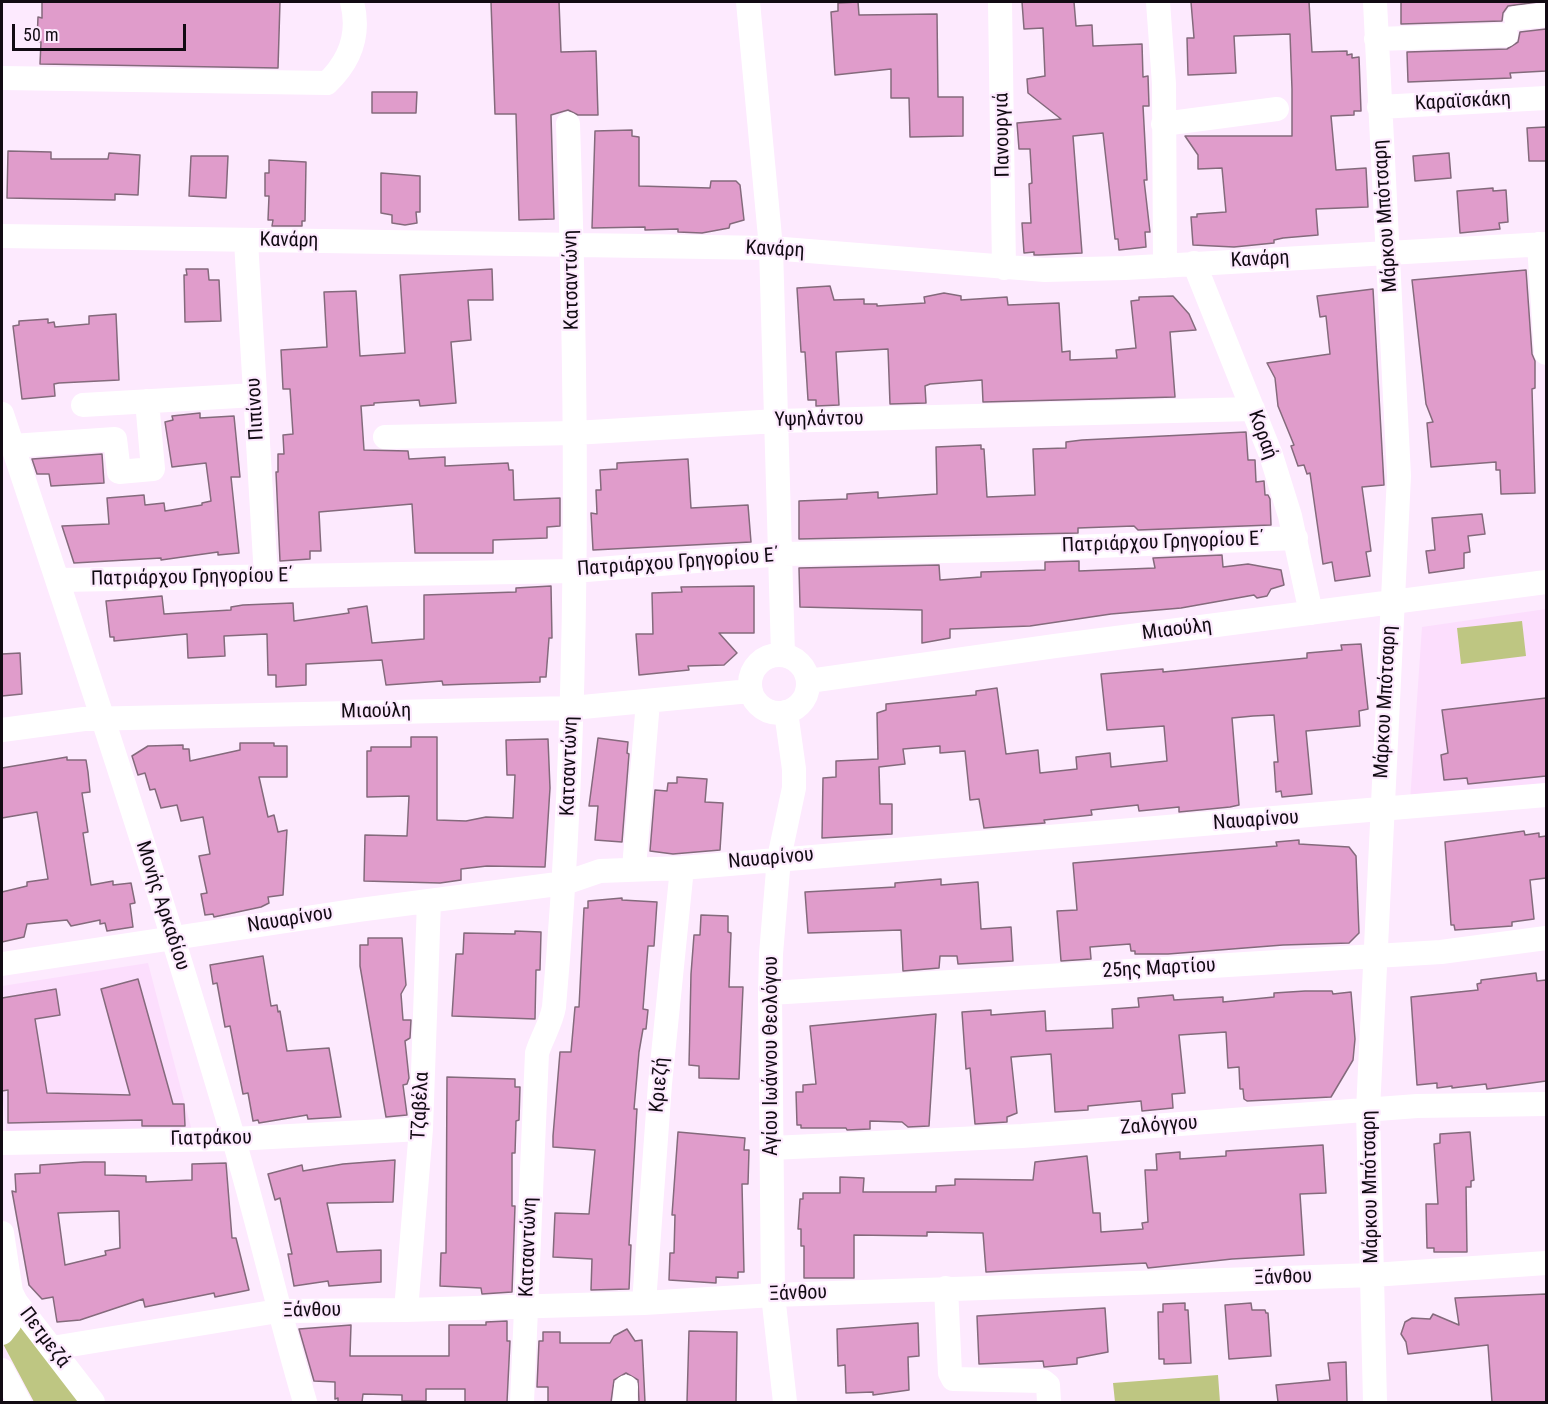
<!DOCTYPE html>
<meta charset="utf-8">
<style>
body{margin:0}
#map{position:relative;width:1548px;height:1404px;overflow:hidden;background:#fdeafe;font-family:"Roboto Condensed",sans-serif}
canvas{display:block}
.frame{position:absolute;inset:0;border:3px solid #120b13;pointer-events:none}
.scale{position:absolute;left:12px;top:24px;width:174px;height:27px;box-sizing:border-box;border:3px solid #120b13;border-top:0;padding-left:8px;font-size:18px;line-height:21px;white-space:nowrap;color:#120b13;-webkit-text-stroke:4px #fdeafe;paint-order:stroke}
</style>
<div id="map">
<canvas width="1548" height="1404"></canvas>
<div class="frame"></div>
<div class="scale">50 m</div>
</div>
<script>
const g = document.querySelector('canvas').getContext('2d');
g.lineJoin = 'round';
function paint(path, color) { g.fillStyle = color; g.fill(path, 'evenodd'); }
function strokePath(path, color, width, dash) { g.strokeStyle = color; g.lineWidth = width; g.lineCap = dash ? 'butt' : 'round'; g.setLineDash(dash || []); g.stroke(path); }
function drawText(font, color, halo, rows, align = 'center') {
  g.font = font + ' "Roboto Condensed",sans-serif'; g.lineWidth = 4.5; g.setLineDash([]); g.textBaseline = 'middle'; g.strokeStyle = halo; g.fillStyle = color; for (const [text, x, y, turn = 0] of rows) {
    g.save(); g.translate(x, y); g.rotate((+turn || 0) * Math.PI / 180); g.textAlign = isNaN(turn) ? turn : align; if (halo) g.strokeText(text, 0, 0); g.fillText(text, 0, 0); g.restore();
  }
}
const built = new Path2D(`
 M1546,609V788L1410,801L1422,627Z
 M148,963L192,1131L7,1136L2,1091V986Z`);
const green = new Path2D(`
 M1522,621L1526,656L1461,664L1457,628Z
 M2,1275L83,1402H34L2,1342Z
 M1218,1375L1220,1402H1115L1113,1383Z`);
const building = new Path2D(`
 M42,2H280L278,68L40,64L41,42L37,41L38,17L42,18Z
 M491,2H559L561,52L596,51L598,115H578L568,110L551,115L554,219L519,220L516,114H495Z
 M858,2L859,15L937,14L938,97H963V136L910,137L909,98H891V69L835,75L831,12L838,11V3Z
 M1022,2H1074L1076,26L1092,25L1093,46L1142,44L1143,77L1148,76L1149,106H1143L1147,180H1144L1150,232H1145L1146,247L1119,250L1118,239H1115L1103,133L1073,136L1082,253L1039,255H1034V252L1024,253L1022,223H1031L1029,184L1032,183L1030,149H1019L1017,123L1061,119L1028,93L1027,79L1045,76L1043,28L1024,29Z
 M1191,2H1309L1312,52L1347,51V55L1352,54V58L1359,57L1361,111H1354V115L1331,116L1336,170L1366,168L1368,207L1316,209L1318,235L1283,238L1274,240V243L1234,247L1193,245L1191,217H1197V214L1226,212L1222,168L1198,169V155L1185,136H1292V89L1290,34L1234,36L1236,73L1188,75L1187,38H1194Z
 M1401,2H1538L1508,6L1503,13L1502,21L1401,24Z
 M1546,29V71L1510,73L1511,78L1408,82L1407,52L1507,49L1518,42L1520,32Z
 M372,92H417L416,113H372Z
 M1546,127V161H1529L1527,128Z
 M632,130V136L639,137V186L710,188L711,181H736L740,185L744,220L730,224L729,228L702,233L678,232V229L645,230V227L592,228L595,131Z
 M8,151L51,152V159H108L109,153L140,155L138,195L115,194V200L7,198Z
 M1449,153L1451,178L1415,181L1413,156Z
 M191,156H228L226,198L189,196Z
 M269,160L306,162L305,221H302V226H272L273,220H268L269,196H265V173H269Z
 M381,173L420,176V212H416L417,223L405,225L392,223V215L381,213Z
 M1493,188V191L1506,190L1508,222L1499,223L1500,229L1460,233L1457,191Z
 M186,269H208L209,280H219L221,321L185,322L184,275H187Z
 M492,269L493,300H468L471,340L451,342L456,403L420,406L419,400L374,403V405L361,406L364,450L408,451L409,459L445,457V466L508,463L509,470H513L514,500L560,498V526L547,527V538L493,540V553H415L412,504L319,512L321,551H310V559L280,561L276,472H278V454H284L283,435L293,434L290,389H283L281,350L327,347L324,292L356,291L360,356L405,353L400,275Z
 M1526,270L1532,354L1535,361V388L1532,389L1535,493L1501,494L1500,470H1496V462L1431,467L1427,423L1433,422L1426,404L1412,280Z
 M830,286L834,300L864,299V304H877V306L925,303L924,297L944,293L961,296V300L1007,297L1008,305L1059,303L1062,352L1070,351V360L1117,358L1116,350L1136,348L1131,301L1139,300V297L1173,296L1189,314L1196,330L1170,332L1175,397L983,402L982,380L930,384L925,386L926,403L890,404L888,349L836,352L839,405L816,406V400H808L805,352H801L797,288Z
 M1373,289L1384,485L1362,487L1371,551L1366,552L1370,576L1335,581L1332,562L1323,564L1310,473L1307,474L1304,465L1298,466L1291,446L1294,445L1278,406L1275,378L1267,363L1330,354L1326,316L1320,317L1317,296Z
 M116,314L119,380L59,383L54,384L55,396L22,399L13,326L19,325V321L48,319V323L54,322L55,327L89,324V316Z
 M200,413V418L234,416L240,477H231L239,553L218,555V552L161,560V558L74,563L62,526L109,524L107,498L144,495L145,505L164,503L165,511L202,505V503L211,501L206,463L172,467L165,422L173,420L172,416Z
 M1246,432L1248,460H1255L1256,482L1264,481L1265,495H1268L1270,499L1271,525L1138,530L1134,526L1078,528V533L799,539V501L847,499V494L878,492V498L937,494L936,447L981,445V449H984L987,497L1035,495L1033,449L1066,448V442L1082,440Z
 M102,454L104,483L51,486L49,474H37L32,459Z
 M688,459L691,508L748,505L751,542L593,550L591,513L597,514L596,490H601L600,470L617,469V463Z
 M1482,514L1485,534L1468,536L1470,552L1464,553V568L1429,573L1426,551L1435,550L1432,518Z
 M1222,555L1223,567L1248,564L1281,570L1284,585L1271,589L1267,596L1257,598L1254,595L1181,608L1111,614L1030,626L950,629V638L922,643V610L800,607L799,568L939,565L940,580L981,577V572L1045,570V562L1079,561V571L1155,568L1153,558Z
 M551,586L552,638H549L546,677H540V682L469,684L443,685L442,681L386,685L382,660L306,664V685L276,687V675H268L267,634L224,636L225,656L188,658L187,634L114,641V637H110L106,601L162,596L164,614L231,610V607L243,605L293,603L294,621L349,613L348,609L367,606L372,643L424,639V595L516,592V588Z
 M754,586V633H719L737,653L724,665L688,666L689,670L639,675L636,634H653L652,593L682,592L681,587Z
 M1361,644L1368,709L1359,711L1360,726L1306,731L1312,794L1282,797L1281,791L1276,792L1274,762H1278L1274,715L1253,716L1232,718L1239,805L1230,807L1179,812V807L1139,811L1138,805L1091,810L1092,815L1044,820L1045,823L984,828L979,799L970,800L965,751L940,753V746L903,749L905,764L879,767L880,804H892V834L822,838L823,778L836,777V761L878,759L877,713L886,710V704L976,695V691L997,688L1006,754L1038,750L1040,773L1077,769L1076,757L1110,753L1111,767L1167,761L1164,726L1107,730L1101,674L1163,669V672L1307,658V653L1342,650L1341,645Z
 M20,653L22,694L2,696V654Z
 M1546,698V776L1468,784L1467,778L1444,780L1441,755L1448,753L1442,710Z
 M411,737H437V820L466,821L486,817L513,818L515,775H507L506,740L548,739L550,788L545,867L487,866L461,869V880L440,883L364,881L365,835L407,836L409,796L367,797V751H371V747H411Z
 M598,738L628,742L627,753L629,754L622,842L595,840L598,806H589Z
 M240,743H274V746H287V777H259L268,817L274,815L278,832L287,830L283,895L268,897L269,903L261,907L214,917L213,914L205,915L201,894L207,893L199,856L210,854L203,817L181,821L177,805L161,808L155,789L150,790L145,773L138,775L132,756L148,746L183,745V749H189L190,761L240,750Z
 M67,757V760H86L88,772L90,792L82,793L88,832L83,833L91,885L113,881V885L131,883L135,903L130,904L133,927L107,931L105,923L100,924V920L71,926L67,920L46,922L27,924L24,937L2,942V892L27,886V882L48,879L37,812L2,818V768Z
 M677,777L707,779L705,802L723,803L720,850L673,854L650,851L655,790L667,791L668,783H677Z
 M1524,831L1525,835L1539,833V837L1546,836V878L1530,880L1534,919L1512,922V926L1455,930L1454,925H1451L1445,842Z
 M1299,840V844L1349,847L1356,856L1359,933L1349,943L1283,945L1168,954H1135V951H1131L1130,944L1090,947L1091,959L1061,961L1057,911L1077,910L1073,863L1277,846L1276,842Z
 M941,879V885L978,882L981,929L1011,927L1013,961L958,964L957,956H940L939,968L903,971L901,930L808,933L805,892L895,887V883Z
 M622,898V900L657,902L654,946H648L643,1009L648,1010L646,1029H643L639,1052L634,1109H637L629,1245H631L629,1289L591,1290L592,1259L553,1257L555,1213L589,1214L595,1150L553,1147V1136L560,1052H571L575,1007H579L584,908H588V901Z
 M701,915L728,916V932L731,933L729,987H743L739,1079L699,1078V1066L689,1065L691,974L694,935H700Z
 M515,931L541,932L540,970H536L535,1019L452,1016L456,954H463L464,933L515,934Z
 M368,938H402L406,985L401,994L403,1020H411L410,1038L405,1041L409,1078L407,1084L403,1085L407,1115L386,1117L360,966V945H368Z
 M263,956L271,1006L277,1005L278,1012L280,1011L287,1051L329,1048L341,1117L308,1119L307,1115L259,1123L258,1120L253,1121L248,1093L243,1094L230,1026L225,1027L217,983L213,984L210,965Z
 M1536,973L1537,981L1546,980V1081L1487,1089L1486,1084L1452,1088V1086L1437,1088V1083L1417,1085L1411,997L1478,990L1477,984L1481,983V980Z
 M138,979L173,1104H184L185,1126H142V1120L8,1123V1090L2,1091V998L56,989L60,1015L35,1019L47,1093L130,1095L101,989Z
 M1305,991H1332L1333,994L1351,992L1355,1039L1353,1060L1331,1097L1247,1101L1244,1099L1243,1089H1240L1239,1067L1228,1068L1226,1032L1179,1035L1185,1093L1172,1094L1173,1108L1142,1111L1141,1101L1088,1106V1110L1055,1112L1051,1054L1011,1057L1017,1113L1007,1117V1122L975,1124L970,1068L966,1069L962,1012L991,1010V1015L1045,1011L1046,1031L1113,1028L1112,1009L1139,1007L1138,998L1173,995L1174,1000L1223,997V1002L1274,997V993Z
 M936,1014L929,1126L908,1127L902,1122L870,1121V1129L847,1130L846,1128H801V1125H797L796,1092H803V1085L816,1084L810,1026Z
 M447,1077L515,1079V1087H520L519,1120L516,1121L515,1153H512V1206H515L512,1292L482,1294L481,1288L440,1286L441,1253H446Z
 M678,1132L745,1138L744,1150H749L748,1184H742L744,1272H738V1278L716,1277V1283L669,1280L670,1253H674L675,1215H672Z
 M1470,1132L1474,1180L1471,1181V1187H1466L1467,1252H1434V1248H1427L1426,1204H1438L1434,1144L1440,1143V1134Z
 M1323,1145L1326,1193L1300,1194L1304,1255L1232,1259L1148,1268L1146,1263L986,1272L983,1233L927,1232V1236L854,1235V1278H804V1246H801V1229H798L800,1199H803V1193H840V1177L864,1178L863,1192H936V1186L955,1185V1179L1033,1180L1035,1162L1087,1156L1093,1213H1100L1101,1232L1143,1229L1142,1223L1148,1222L1145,1170H1157L1156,1154L1180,1152V1159L1226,1156V1151Z
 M395,1160L393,1202L327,1203L337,1252L381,1250V1282L329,1286L328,1281L294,1286L288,1254H292L280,1198L275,1200L268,1174L302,1165L303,1171L343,1164Z
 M84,1162H105V1175L146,1176V1182L192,1180V1164L226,1163L232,1238H236L249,1290L215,1297L214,1293L145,1307L143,1299L80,1320L57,1322L53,1297L42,1299L29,1285L12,1191L16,1192L15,1174L40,1173V1165ZM119,1211L120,1248L105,1251L106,1255L65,1265L58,1213Z
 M1546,1294V1402H1492L1488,1345L1408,1354L1406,1342L1401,1334L1405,1322L1412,1318L1430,1319L1433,1314L1459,1325L1455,1298Z
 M1185,1303V1310H1188L1191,1363L1164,1364V1359H1159L1158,1312H1163V1304Z
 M1251,1303L1252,1310H1265L1266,1313H1268L1271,1356L1229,1359L1225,1305Z
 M1105,1308L1108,1352L1077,1358V1364L1044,1367L1043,1361L979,1364L977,1316Z
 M507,1321V1341H510L507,1402H465V1389H426V1401H402V1395L363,1394L362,1402H338V1398L335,1399V1382L314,1381L299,1329L351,1325L350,1356H449V1325H486V1322Z
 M918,1323L919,1356L908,1357L909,1390L873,1395V1392L846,1393L845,1365L838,1366L837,1329Z
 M627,1329L635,1341L642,1340L645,1402H639L638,1380L626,1373L614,1380L611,1402H548V1387H537L539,1341H543V1332H560V1343H610L614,1336Z
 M689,1331L737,1332L736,1402H687Z
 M1346,1362L1347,1402H1278L1276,1385L1330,1380L1328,1363Z`);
const minor = new Path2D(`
 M748,2L771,248L783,654
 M1000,2L1004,268
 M1158,2L1164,84L1165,266
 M1375,2L1399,476L1368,1110L1375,1402
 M1516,18L1546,15
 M1376,39L1506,35
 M2,78L327,83C351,60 360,33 352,2
 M1379,107L1546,98
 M1163,124L1277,109
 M2,236L771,248L1045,270L1125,268L1546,244
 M246,241L266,577
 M1539,244L1546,353
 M1194,263L1271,455L1290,516L1311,613
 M83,405L255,395
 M2,414C82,654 162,894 233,1137C259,1225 279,1314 305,1402
 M385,437L574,433L777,421L1253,409
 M12,446L115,439L119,472L153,469L147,401
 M59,580L574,571L782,554L999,550L1296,538
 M750 684a29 29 0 1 1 58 0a29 29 0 1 1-58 0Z
 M809,681L1055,646L1546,582
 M2,730L84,719L572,708L750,691
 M634,868L648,702
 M2,964L359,910L565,883L600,871L682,868L1546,795
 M770,993L1441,952L1546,938
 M2,1143L234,1139L421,1129
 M772,1148L1022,1136L1417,1106L1546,1104
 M2,1233L11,1292L16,1302L93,1402
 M946,1288L950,1373L953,1379L1043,1381L1048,1385L1049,1402
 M644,1303L660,1084L682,868
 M406,1310L421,1129L429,901
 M2,1333L9,1324L16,1302
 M52,1348L278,1311L406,1310L644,1303L773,1295L1373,1275L1546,1263
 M2,1370L19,1402
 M522,1402L537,1053C542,1037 551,1024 554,1007C580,714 578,418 568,124
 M625,1402L626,1387
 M785,1402L773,1295L770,993L771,954L779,858L794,788V769L786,712`);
const streetNames = [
 ["Καραϊσκάκη",1463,102,-3],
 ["Πανουργιά",1003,135,-91],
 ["Μάρκου Μπότσαρη",1386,216,-94],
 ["Κανάρη",289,241,1],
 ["Κανάρη",775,250,3],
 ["Κανάρη",1260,260,-3],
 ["Κατσαντώνη",572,280,-91],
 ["Πιπίνου",256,409,-93],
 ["Υψηλάντου",819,420,-1],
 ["Κοραή",1262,435,70],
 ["Πατριάρχου Γρηγορίου Ε΄",1163,543,-2],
 ["Πατριάρχου Γρηγορίου Ε΄",678,563,-4],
 ["Πατριάρχου Γρηγορίου Ε΄",192,578,-1],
 ["Μιαούλη",1177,630,-7],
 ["Μάρκου Μπότσαρη",1386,702,-87],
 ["Μιαούλη",376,712,-1],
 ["Κατσαντώνη",570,766,-88],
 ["Ναυαρίνου",1256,821,-4],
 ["Ναυαρίνου",771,859,-5],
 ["Μονής Αρκαδίου",162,906,72],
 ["Ναυαρίνου",290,920,-9],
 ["25ης Μαρτίου",1159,969,-3],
 ["Αγίου Ιωάννου Θεολόγου",772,1056,-90],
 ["Κριεζή",660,1085,-85],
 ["Τζαβέλα",421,1106,-87],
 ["Ζαλόγγου",1159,1126,-4],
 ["Γιατράκου",211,1139,-1],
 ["Μάρκου Μπότσαρη",1371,1187,-91],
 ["Κατσαντώνη",529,1247,-88],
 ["Ξάνθου",1283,1278,-2],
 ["Ξάνθου",798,1294,-2],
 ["Ξάνθου",312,1311,-1],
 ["Πετμεζά",44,1338,53]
];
paint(built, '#fcdefd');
paint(green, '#bec682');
paint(building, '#e09ccb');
strokePath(building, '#846a7c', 1.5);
strokePath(minor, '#fff', 24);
drawText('20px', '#120b13', '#fdeafe', streetNames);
</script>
